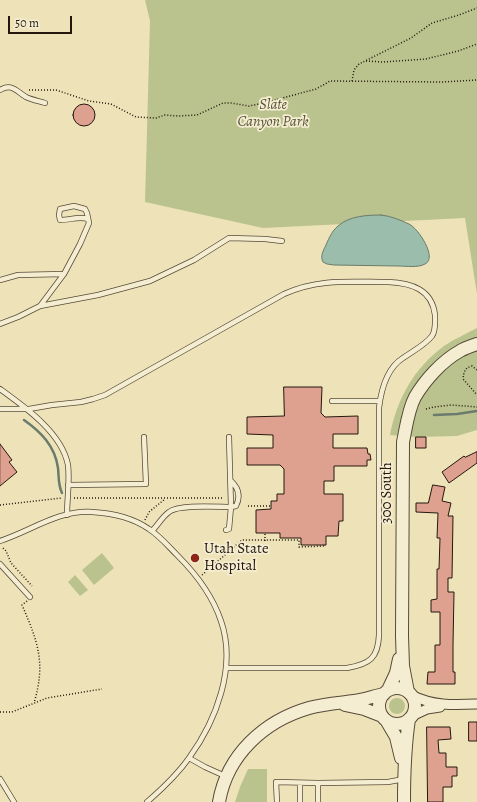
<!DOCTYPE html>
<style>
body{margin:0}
#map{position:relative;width:477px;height:802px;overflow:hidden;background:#eee3b8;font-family:Alegreya,serif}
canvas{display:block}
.scale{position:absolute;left:8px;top:16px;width:64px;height:18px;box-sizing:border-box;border:2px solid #24170e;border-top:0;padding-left:5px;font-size:12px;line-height:14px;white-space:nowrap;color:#24170e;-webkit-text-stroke:3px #f4edd1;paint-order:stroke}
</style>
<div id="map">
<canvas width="477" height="802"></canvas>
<div class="scale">50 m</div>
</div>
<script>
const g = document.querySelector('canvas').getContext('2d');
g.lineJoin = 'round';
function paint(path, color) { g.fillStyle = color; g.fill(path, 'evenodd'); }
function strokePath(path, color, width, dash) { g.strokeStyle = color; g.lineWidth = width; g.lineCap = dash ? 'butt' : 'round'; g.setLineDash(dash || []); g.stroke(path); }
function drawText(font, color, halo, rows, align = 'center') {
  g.font = font + ' Alegreya,serif'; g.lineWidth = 3.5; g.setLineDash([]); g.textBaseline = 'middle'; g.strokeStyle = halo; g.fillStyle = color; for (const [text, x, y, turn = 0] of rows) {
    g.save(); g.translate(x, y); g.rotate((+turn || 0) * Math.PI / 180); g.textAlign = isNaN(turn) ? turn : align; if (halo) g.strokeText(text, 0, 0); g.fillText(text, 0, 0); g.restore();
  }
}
const green = new Path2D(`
 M145,0H477V294L465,218L263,228L145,202L150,21Z
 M477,328V430L457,436L416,437L390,435C397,399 414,368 444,346C454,339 466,334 477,328Z
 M102,553L114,568L94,585L82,570Z
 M75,575L88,590L80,596L68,582Z
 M389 706a8 8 0 1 1 16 0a8 8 0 1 1-16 0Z
 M248,769H267V802H235L240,787Z`);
const water = new Path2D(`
 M381,215C391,216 400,220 409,224C418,228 438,258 425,264C418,268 406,266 398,266C377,266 355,265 334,265L327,264L323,262C320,256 323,251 326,245C329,238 332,231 338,226C349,216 367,215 381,215Z`);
const stream = new Path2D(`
 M434,415L457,414L477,411
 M24,420C41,432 55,446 58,468C59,477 58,485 62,493`);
const building = new Path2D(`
 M73 115a11 11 0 1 1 22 0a11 11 0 1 1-22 0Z
 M284,387H322L321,413L325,417L358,416V434H333V448H367L368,454H370L371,460H367V466H334V481H324V494H343V521H339L338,536H326V545H301V538H280V533H256V510L271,509V501H277V494H284V469L280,465H247V448H273V435L247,434V417L284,416Z
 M416,437H426V448H416Z
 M0,444L12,460L9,462L17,472L0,486Z
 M477,452V463L449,483L442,472L464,456L465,457Z
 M433,485L445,487L442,501L451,503L448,516H453L452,578H448V592H454L453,645V672H455V684H427L428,672H435V645H440V612H431V600L437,599V569H439L440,538H437L438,513L416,512V503H428Z
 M469,722H477V741H469Z
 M427,727H450L451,739L438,740L439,753H446V767H457V776H452V787H443V802H428Z`);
const path = new Path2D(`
 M366,61L383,62L426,59L458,51L477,44
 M352,81L354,70L359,64L411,38L432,23L459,15L477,8
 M29,90H56L89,101L111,104L136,117L156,118L165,115L178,116L197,115L223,103H231L249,106L264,103L316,89L325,84L330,81L442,82L477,80
 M477,370L472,366C465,368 464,371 463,379L477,395
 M426,409L434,407L451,405L477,407
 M74,498H223
 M0,505L62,498
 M248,506H271
 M145,520L149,512L165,499
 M265,541V533
 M3,548L6,551L11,563L32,586
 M202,575L242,540H299V547L325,546V545
 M27,601L22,605C38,642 46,663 34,703
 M0,712H12L47,698L102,689`);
const service = new Path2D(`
 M0,90C12,83 16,91 26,97C32,100 39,101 45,103
 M0,280L18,275L64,274
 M40,306L64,274L80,244L89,223L87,213L85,209L74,206L60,209L59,215L60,220C70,220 79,216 88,219
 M0,324L18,317L40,306L98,295L150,281L194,260L229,238L265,239L282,241
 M0,389C25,407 62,433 68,465C70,481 67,499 67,515
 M332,401H380
 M0,409H29L52,405L81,402L93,399L105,395L284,294C319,278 352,282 388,282C411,283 432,289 435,315C435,322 436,330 432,336C425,345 413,351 403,358C387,368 381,391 379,408V635C378,658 370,664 347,668H226
 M68,485L146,484L144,437
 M226,530L229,529L231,507L236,506C241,496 238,487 230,480
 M152,531C158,525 162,517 169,512C179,504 217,507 231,507L229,437
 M0,541C31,531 58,510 92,512C111,513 133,518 149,529C160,536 169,547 178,556C196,574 213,597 221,621C237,667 216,721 189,758C177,775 162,789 147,802
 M0,564L30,597
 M189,758L205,767L225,776
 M0,779L14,802
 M277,802L276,782L318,783
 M300,802V783
 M318,802V783L388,782L404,779`);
const minor = new Path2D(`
 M411,695C433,706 453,705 477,704
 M412,716L427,709L440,707`);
const tertiary = new Path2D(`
 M379 706a18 18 0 1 1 36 0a18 18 0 1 1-36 0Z
 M388,690L396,673L399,659
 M408,692L403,666L402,636L403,442C406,428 408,410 415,397C425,380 442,361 460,351C465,348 471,346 477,344
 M345,705L364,709L382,716
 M386,720L396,737L401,758
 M219,802C227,755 264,721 309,708C324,704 339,703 354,701C364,700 374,696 384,694
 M404,802C404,774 405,746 409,719`);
const markers = [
 [195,558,5,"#8f2418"]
];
const parkNames = [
 ["Slate",273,105],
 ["Canyon Park",273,122]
];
const streetNames = [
 ["300 South",387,493,-90]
];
const poiNames = [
 ["Utah State",204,549],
 ["Hospital",204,566]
];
paint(green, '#bac38e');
paint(water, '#9abeab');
strokePath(water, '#6b7b6c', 1);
strokePath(stream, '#6b7b6c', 2.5);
paint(building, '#dfa18f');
strokePath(building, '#24170e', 1);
strokePath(service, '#564a38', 6);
strokePath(minor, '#564a38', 11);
strokePath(tertiary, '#564a38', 14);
strokePath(path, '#24170e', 1.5, [1, 2]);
strokePath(service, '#f4edd1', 4.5);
strokePath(minor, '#f4edd1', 9);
strokePath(tertiary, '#f4edd1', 12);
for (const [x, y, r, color] of markers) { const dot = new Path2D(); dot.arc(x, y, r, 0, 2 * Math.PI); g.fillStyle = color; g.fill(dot); strokePath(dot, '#f4edd1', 1.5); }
drawText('italic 15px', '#58533b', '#f4edd1', parkNames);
drawText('15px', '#24170e', '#f4edd1', streetNames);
drawText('15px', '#24170e', '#f4edd1', poiNames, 'left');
</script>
